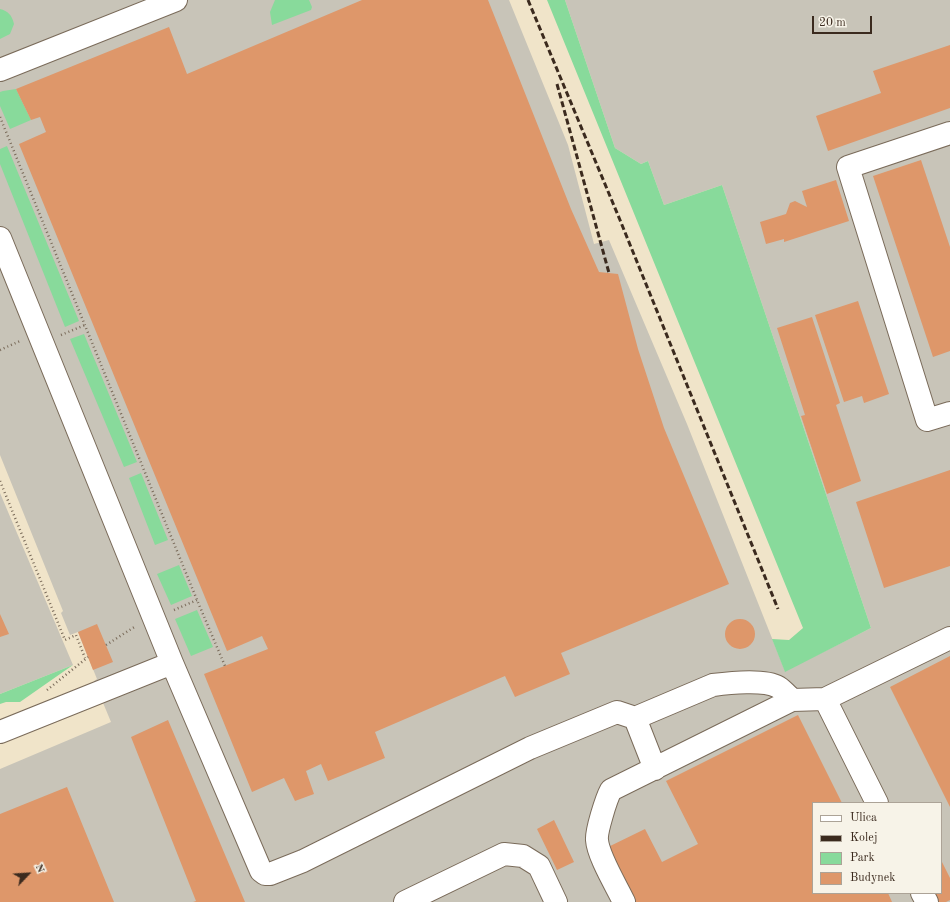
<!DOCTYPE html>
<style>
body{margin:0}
#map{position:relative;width:950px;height:902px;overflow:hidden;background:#f0e4c9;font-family:"Old Standard TT",serif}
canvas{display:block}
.legend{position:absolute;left:812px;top:802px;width:130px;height:92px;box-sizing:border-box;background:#f7f3e8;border:1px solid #aca397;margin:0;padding:5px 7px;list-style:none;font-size:12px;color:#3b2a1e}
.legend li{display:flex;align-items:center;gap:8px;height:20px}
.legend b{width:20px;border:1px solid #aca397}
.north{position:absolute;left:8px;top:854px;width:40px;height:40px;-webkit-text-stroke:3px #f7f3e8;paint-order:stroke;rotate:65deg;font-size:11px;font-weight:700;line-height:16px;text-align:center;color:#3b2a1e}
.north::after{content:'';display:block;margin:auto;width:14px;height:18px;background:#3b2a1e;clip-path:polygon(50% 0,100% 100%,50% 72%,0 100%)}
.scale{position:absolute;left:812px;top:16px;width:60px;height:18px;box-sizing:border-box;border:2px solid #3b2a1e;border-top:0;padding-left:5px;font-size:12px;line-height:14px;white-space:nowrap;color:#3b2a1e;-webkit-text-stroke:3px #f7f3e8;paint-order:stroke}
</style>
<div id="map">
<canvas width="950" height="902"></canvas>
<ul class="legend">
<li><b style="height:5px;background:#fff"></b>Ulica</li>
<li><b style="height:5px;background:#3b2a1e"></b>Kolej</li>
<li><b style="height:11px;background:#88da9b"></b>Park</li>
<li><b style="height:11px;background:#de976a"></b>Budynek</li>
</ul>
<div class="north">N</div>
<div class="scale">20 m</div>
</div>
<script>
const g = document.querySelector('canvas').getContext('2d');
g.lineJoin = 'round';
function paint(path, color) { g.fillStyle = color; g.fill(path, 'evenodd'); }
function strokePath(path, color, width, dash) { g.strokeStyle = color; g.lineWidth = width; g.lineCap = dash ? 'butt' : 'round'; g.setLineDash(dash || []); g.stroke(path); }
const industrial = new Path2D(`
 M0,0H509L568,145L594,244L609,240L687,424L785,671L871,628L722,185L664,205L648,161L641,164L615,148L565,0H950V902H0V769L111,722L94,681L97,679L78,632L70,635L61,613L63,611L0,455ZM813,803H941V893H813Z
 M0,493L73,665L0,694Z`);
const green = new Path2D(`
 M275,0H309L312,7L311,10L272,25L270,12Z
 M547,0H565L615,148L641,164L648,161L664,205L722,185L871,628L785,672L772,639L789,640L803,628Z
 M0,9C8,11 12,15 14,24L10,34L0,39Z
 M16,89L31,120L10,129L0,106V92L3,91Z
 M7,146L79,321L65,327L0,164V149Z
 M84,334L137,462L124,467L70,339Z
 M141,473L168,540L155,545L129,478Z
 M179,565L192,596L171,605L157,574Z
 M197,610L213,647L191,656L175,619Z
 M73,665L20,702H6L0,704V694Z`);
const building = new Path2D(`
 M362,0H488L571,209L599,272L618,274L638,349L664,428L729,584L561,653L570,674L515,697L505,676L375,732L385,758L328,781L321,764L306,771L314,794L295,801L284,778L252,792L204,674L268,649L262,636L227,651L19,144L46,132L40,117L31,120L16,89L169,27L187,74Z
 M950,45V108L828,151L816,116L881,93L873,71Z
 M921,160L950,247V351L933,357L873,176Z
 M836,180L849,221L784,242V239L766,244L760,222L786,214L790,203L795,201L807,207L802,191Z
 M858,301L889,394L864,403L862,396L844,402L815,315Z
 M812,317L840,403L836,405L861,481L827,494L801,416L805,415L777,328Z
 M950,470V566L884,588L856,502Z
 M0,614L9,634L0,637Z
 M725 634a15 15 0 1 1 30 0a15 15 0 1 1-30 0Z
 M97,624L113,662L93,670L78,632Z
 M950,656V807L890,687Z
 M798,715L842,803H813V893H888L892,902H631L604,849L645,829L662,862L698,844L666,781Z
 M168,720L245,902H193L196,901L131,737Z
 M67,787L114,902H0V814Z
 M554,820L574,862L557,870L537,829Z
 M941,860L950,878V900L946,902H930L926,893H941Z`);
const path = new Path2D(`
 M0,117L197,600L225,666
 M61,335L85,325
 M0,350L20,341
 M0,481L65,640L76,635L85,658
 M174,610L197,600
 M106,645L136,626
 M47,690L88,657`);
const minor = new Path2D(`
 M0,70L176,0
 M950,133L848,167L927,420L950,413
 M0,238L172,663L261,871L265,874H270L303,861L530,748L617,712L635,718L713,685C728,683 765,679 778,687C783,690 788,696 792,700
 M825,699L950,638
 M635,718L655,769
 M0,732L172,663
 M922,893L927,902
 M405,902L504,854L523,856L539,866L556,902
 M624,902C617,887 598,856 597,840C596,832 606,799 611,790L792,700L825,699L877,803`);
const rail = new Path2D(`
 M528,0L620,220L778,609
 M557,84L609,273`);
paint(industrial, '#c8c4b8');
paint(green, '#88da9b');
paint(building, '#de976a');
strokePath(minor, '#7a6b5a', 24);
strokePath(path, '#7a6b5a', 2.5, [1, 3]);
strokePath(minor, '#fff', 22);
strokePath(rail, '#3b2a1e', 3, [6, 3]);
</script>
